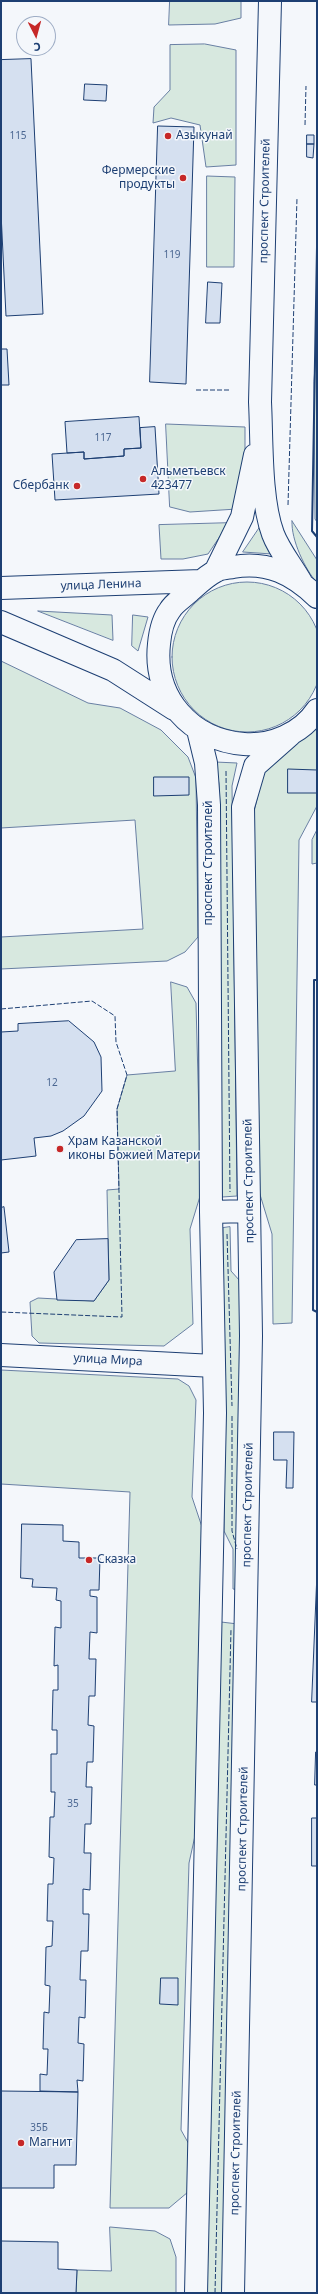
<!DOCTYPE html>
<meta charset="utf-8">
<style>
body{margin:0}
#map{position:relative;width:318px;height:2294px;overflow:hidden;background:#f4f7fb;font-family:"Noto Sans",sans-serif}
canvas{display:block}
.frame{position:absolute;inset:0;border:2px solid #1d3f73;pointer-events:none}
.north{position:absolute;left:16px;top:16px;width:40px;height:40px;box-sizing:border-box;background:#f4f7fb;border:1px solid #9eadc5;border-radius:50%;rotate:174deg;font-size:11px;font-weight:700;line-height:16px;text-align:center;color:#1d3f73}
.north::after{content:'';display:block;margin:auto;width:14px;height:18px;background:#c62828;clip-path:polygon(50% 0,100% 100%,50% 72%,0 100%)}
</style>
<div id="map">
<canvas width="318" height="2294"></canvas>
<div class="frame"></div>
<div class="north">С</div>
</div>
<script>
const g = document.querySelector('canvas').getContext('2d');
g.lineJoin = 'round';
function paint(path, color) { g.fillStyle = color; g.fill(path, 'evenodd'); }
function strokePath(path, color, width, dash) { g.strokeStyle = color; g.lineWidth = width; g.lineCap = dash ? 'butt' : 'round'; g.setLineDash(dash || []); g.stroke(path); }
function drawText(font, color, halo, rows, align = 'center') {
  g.font = font + ' "Noto Sans",sans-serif'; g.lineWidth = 3; g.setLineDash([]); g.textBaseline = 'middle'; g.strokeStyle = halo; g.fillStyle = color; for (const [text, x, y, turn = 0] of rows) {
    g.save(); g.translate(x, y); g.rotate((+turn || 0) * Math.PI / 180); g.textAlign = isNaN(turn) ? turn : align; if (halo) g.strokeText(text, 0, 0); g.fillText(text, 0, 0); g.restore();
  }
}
const green = new Path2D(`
 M170,1H241V18L215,24L169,25Z
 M205,44L236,50V165L206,167L200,125L171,118L153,123L154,107L170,90V45Z
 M207,176L235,177L234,267H207Z
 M317,336V522L315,519L314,382Z
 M166,424L245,427V483L237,509L190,512L170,507Z
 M292,521L317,560V583C305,569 291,540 292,521Z
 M229,523L208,554L183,559H161L159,525Z
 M262,524L272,554L243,552Z
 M172 657a75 75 0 1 1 150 0a75 75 0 1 1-150 0Z
 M38,611L112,615L113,640Z
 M133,615L148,617L138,651L132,646Z
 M1,661L88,703L120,708L161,730L188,757L196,778L198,937L185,952L167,961L1,969V937L143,929L135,820L1,828Z
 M317,729V806L299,840L292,1323L273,1324L272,1234L258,1188L254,812L263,773L281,754Z
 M215,762L237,763L232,786L237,1196L222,1197L219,784Z
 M317,830V863L312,864V840Z
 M171,982L187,987L196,1003L201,1193L190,1229L193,1324L164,1346L39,1343L32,1336L30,1302L38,1298L94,1301L109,1280L107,1190L119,1189L117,1109L127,1075L175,1071Z
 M230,1227L231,1271L240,1281V1590L233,1589V1549L224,1531L223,1228Z
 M1,1370L178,1379L189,1386L196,1400L192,1497L204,1533L200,1813L189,1863L181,2130L190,2146L188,2192L169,2208H110L130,1492L1,1484Z
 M221,1622L238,1624L222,2293H206Z
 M110,2227L155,2231L170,2239L176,2257V2293H76L77,2270L111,2271Z`);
const building = new Path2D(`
 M31,59L43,314L6,316L1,213V60Z
 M85,84L107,85L106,101L84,100Z
 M158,126L194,127L186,384L150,382Z
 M307,135H314V144H307Z
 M307,144H314L313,158L307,157Z
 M208,282L222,283L220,323H206Z
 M1,349H7L9,385H1Z
 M139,417L141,448L124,449V456L84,459V452L67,453L65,422Z
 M155,427L159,494L55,500L52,454L84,452V459L124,456V449L141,448L140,428Z
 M288,769L317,770V793H288Z
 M154,777H189V795L154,796Z
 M69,1021L94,1042L101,1057L102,1091L84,1116L63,1131L51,1136L34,1138L36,1156L1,1160V1032L18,1031V1024Z
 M4,1207L9,1252L1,1253V1208Z
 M108,1239L109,1280L94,1301L57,1300L54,1272L76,1240Z
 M274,1432H294L293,1488H286L287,1460H274Z
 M22,1524L63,1525V1541L79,1542V1558H100L99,1590H90V1596L97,1597V1633L90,1632L89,1659H96L95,1696H89L88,1725L94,1726L93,1762H87L86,1787H92L91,1824H85L84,1853H91L90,1890L83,1889V1914H89L88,1951H81L80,1980H86L85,2018L79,2017L78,2043L84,2044L83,2081L77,2080L78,2092L40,2091V2074L47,2075L48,2049H43L44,2012L49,2013L50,1986L45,1985L46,1947L52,1946L53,1921H47L48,1884H53L54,1858L49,1857L50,1817H54L55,1792H51V1754H57V1730H52L53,1690H58V1665L54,1666L55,1627L61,1628V1601L56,1600L57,1588L32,1587L33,1579L21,1578Z
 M317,1573V1702H312Z
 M316,1752H317V1785H315Z
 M312,1818H317V1866H312Z
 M161,1978H178V2005L160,2004Z
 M1,2091L78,2092L76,2165H54V2188H1Z
 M1,2241L58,2242V2269L77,2270L76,2293H1Z`);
const secondary = new Path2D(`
 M270,1L260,402C262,440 260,499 273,534C279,550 292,566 301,582
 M216,570L242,517L255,455
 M1,588L201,581
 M317,597C293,574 268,561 233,567C228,568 221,568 216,571C206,576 198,584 190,591C184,597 174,603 170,610C163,619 160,633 159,644C153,698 191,740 244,744C271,746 301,734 317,710
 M1,622L113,670L174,709
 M211,1212L249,1211
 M1,1355L214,1366
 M196,2293L215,1413L211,1212L209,805L206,763L198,730
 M233,2293L251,1336L243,807L255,766L290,735`);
const fence = new Path2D(`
 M305,125L306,86
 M196,390H231
 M288,505L297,198
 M226,771L230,1192
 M1,1009L92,1001L115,1016L116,1042L127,1075L117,1109L122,1317L1,1312
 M227,1234L232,1406
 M232,1416V1531L237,1549
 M215,2293L231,1629`);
const wall = new Path2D(`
 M317,247L312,531L317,537
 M317,980H314L313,1310L317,1312`);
const markers = [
 [168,136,4,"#c62828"],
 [183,178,4,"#c62828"],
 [143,479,4,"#c62828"],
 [77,486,4,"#c62828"],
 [60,1149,4,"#c62828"],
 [89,1560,4,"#c62828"],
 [21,2143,4,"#c62828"]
];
const numberNames = [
 ["115",18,136],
 ["119",172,255],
 ["117",103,438],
 ["12",52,1083],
 ["35",73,1804],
 ["35Б",39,2128]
];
const poiNames = [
 ["Азыкунай",176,136],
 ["Фермерские",175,171,"right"],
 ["продукты",175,185,"right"],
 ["Альметьевск",151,472],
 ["423477",151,486],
 ["Сбербанк",69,486,"right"],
 ["Храм Казанской",68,1142],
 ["иконы Божией Матери",68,1156],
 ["Сказка",97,1560],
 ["Магнит",29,2143]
];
const streetNames = [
 ["проспект Строителей",265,201,-89],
 ["улица Ленина",101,585,-2],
 ["проспект Строителей",209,863,-90],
 ["проспект Строителей",249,1181,-91],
 ["улица Мира",108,1360,3],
 ["проспект Строителей",248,1505,-89],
 ["проспект Строителей",243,1829,-89],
 ["проспект Строителей",236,2153,-89]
];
paint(green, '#d7e8df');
strokePath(green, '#687fa3', 1);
paint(building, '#d5e0f0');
strokePath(building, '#1d3f73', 1);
strokePath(secondary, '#1d3f73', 24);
strokePath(secondary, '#f4f7fb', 22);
strokePath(fence, '#1d3f73', 1, [5, 2]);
strokePath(wall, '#1d3f73', 2);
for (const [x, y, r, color] of markers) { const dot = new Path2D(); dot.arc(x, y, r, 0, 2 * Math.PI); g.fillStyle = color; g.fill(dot); strokePath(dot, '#f4f7fb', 1.5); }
drawText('10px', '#4b6792', null, numberNames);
drawText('12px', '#1d3f73', '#f4f7fb', poiNames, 'left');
drawText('12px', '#1d3f73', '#f4f7fb', streetNames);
</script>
